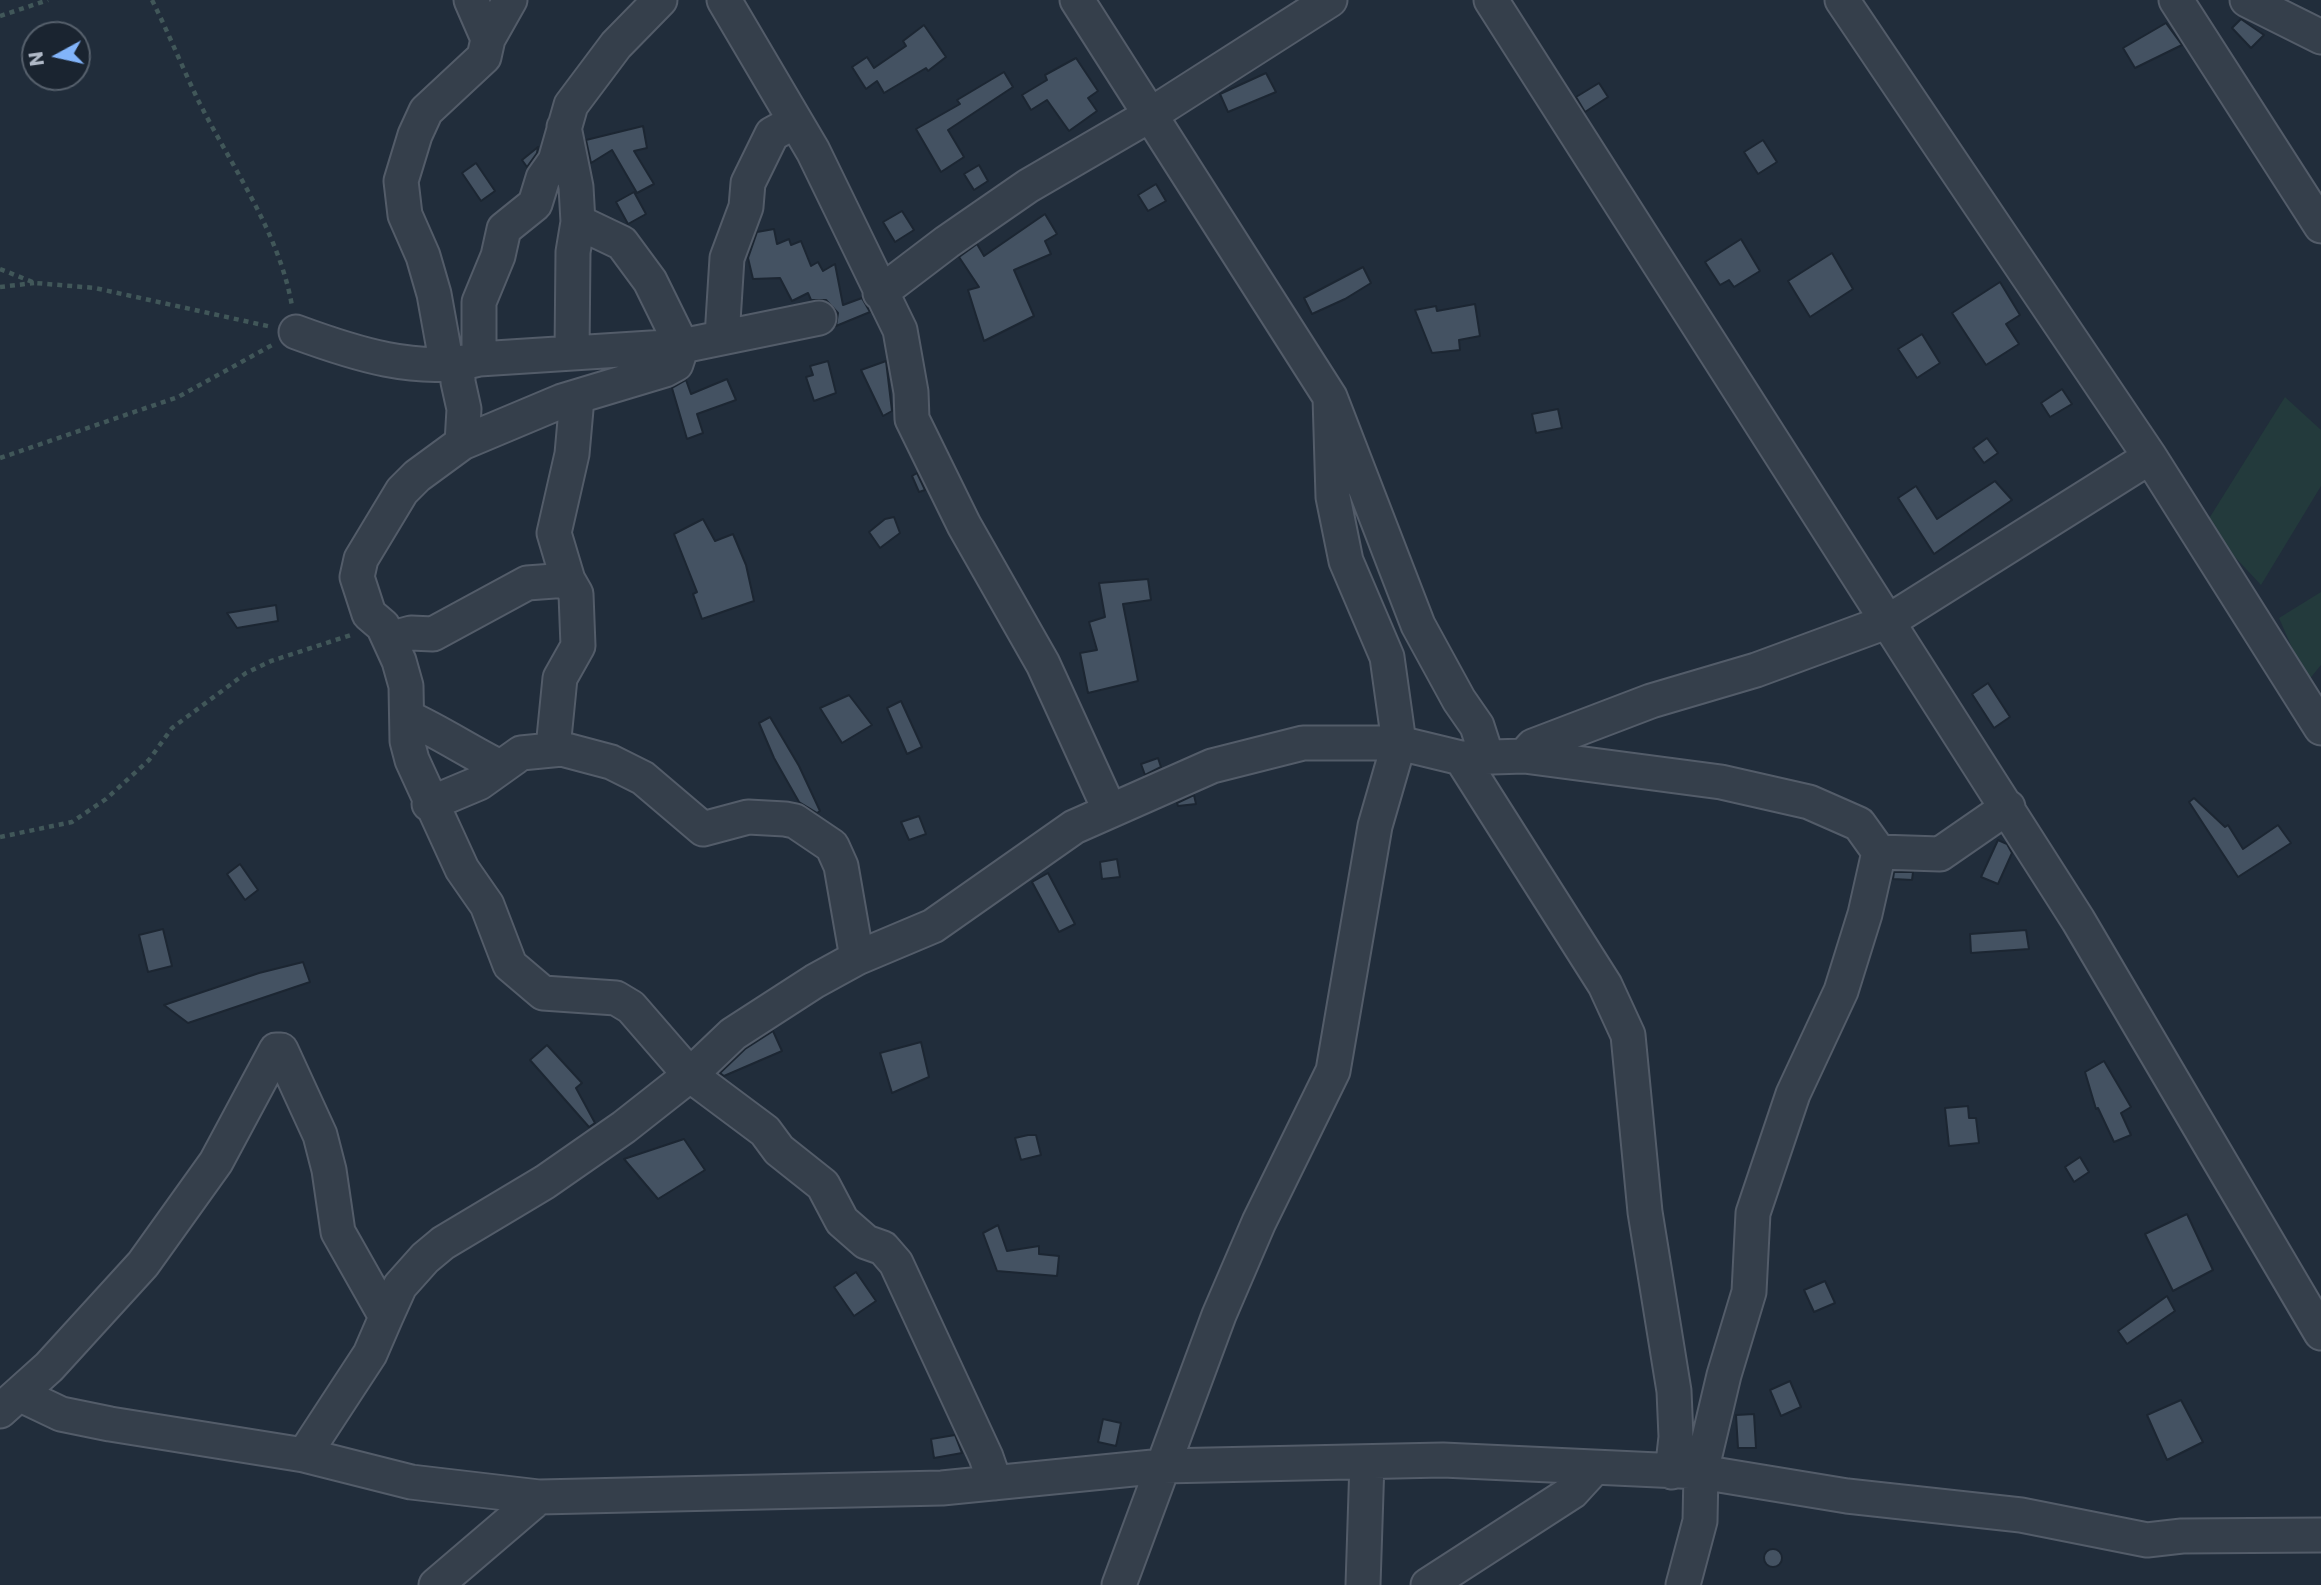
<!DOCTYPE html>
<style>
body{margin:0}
#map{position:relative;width:2321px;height:1585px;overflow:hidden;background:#212d3b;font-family:Poppins,sans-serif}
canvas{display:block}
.north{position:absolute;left:21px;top:21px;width:70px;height:70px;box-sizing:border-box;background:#1a2430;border:2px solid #56606c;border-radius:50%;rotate:262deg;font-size:19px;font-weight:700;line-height:28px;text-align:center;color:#b0b9c7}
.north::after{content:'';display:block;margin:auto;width:24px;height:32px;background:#82b4fa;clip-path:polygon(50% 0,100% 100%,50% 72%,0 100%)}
</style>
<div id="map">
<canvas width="2321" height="1585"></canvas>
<div class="north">N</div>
</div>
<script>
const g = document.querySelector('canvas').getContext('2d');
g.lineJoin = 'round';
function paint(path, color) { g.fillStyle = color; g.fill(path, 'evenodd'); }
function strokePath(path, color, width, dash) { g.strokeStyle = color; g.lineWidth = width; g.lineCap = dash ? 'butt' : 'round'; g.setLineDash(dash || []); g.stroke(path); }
const green = new Path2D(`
 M2285,397L2321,430V486L2261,585L2205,525Z
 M2321,592V665L2307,682L2279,618Z`);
const building = new Path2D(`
 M2241,19L2264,35L2251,48L2232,28Z
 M2166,23L2182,45L2135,68L2123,48Z
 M924,25L946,57L928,71L926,68L884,93L877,81L866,89L852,67L867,57L874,68L906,46L903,41Z
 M1076,58L1098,91L1088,98L1097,111L1069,131L1047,100L1031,110L1022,95L1047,80L1045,75Z
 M1004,72L1013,87L948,130L964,157L941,172L916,129L960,104L957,100Z
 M1266,73L1276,92L1228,112L1220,94Z
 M1599,83L1608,97L1585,112L1576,97Z
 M643,126L647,148L634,151L654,184L637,193L612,150L591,163L586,140Z
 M1763,140L1777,162L1758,174L1744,152Z
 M538,147L537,153L527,167L522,160Z
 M476,163L495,191L481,201L462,173Z
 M979,165L988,181L974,190L964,174Z
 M1156,184L1166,201L1148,211L1138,195Z
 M634,192L646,214L628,224L616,202Z
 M902,211L914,230L895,242L883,222Z
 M1045,214L1057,234L1045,241L1051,254L1014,270L1034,316L984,341L968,290L979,287L959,257L977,244L984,256Z
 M774,229L777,244L789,239L791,245L801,241L811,266L818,262L823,271L835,264L843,305L862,298L870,312L836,326L838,313L826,300H811L808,293L792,301L780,278L753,279L748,258L757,232Z
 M1741,239L1760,271L1734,287L1729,280L1720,285L1705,262Z
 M1832,253L1853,289L1810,317L1788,281Z
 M1363,267L1371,283L1345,299L1312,314L1304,298Z
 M2000,282L2020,315L2006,324L2019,344L1986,365L1952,313Z
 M1475,304L1480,336L1459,340L1460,350L1432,353L1415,310L1436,306L1437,311Z
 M1922,334L1940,363L1917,378L1898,349Z
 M828,361L836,393L814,401L806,377L813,375L810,366Z
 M886,361L892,411L883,416L861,370Z
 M727,379L736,400L697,414L703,433L687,439L672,388L686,380L691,394Z
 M2062,389L2072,404L2050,417L2041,403Z
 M1558,409L1562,428L1536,433L1532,414Z
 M1987,438L1998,453L1984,463L1973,448Z
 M917,473L925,490L919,492L912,476Z
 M1995,481L2012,500L1934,554L1898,498L1916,486L1937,519Z
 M894,517L900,533L880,548L869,532L885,519Z
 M703,519L715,541L733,534L746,565L754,601L702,619L693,594L697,592L674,534Z
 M1148,579L1151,600L1123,604L1138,681L1088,693L1080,653L1097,650L1089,622L1105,617L1099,583Z
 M276,605L278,621L237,628L227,613Z
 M1988,683L2010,717L1994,728L1972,694Z
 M849,695L872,725L842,743L820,708Z
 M901,701L922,747L907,754L887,708Z
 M770,717L799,766L820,811L817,813L799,802L774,758L759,723Z
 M1158,758L1161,767L1145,775L1141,764Z
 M1194,795L1196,804L1178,806L1177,803Z
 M2194,798L2225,827L2228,825L2243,849L2278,825L2291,843L2238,877L2189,802Z
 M919,816L926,834L909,840L901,822Z
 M1998,840L2007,844L2012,853L1998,884L1981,877Z
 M1117,859L1120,877L1102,879L1100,862Z
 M240,864L258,890L245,900L227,874Z
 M1894,872H1913L1912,880L1893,879Z
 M1048,873L1075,924L1059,932L1032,882Z
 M163,929L172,966L148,972L139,935Z
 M2026,930L2029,949L1971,953L1970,934Z
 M303,962L310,982L188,1023L164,1005L259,973Z
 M773,1031L782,1051L724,1076L720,1073L745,1049Z
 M921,1042L929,1077L892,1093L880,1053Z
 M547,1045L582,1083L576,1088L595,1123L589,1127L530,1060Z
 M2104,1061L2131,1107L2121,1113L2131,1135L2114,1142L2098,1108L2096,1109L2085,1072Z
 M1968,1106L1969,1118H1976L1979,1143L1949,1146L1945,1108Z
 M1028,1135H1036L1041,1155L1021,1160L1015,1138Z
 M684,1139L705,1170L658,1199L624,1159Z
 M2080,1157L2089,1172L2074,1182L2065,1167Z
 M2187,1214L2213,1270L2173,1291L2145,1234Z
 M998,1225L1007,1251L1039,1246V1254L1059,1256L1057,1276L997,1271L983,1233Z
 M856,1272L876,1301L854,1316L834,1287Z
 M1825,1281L1835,1303L1814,1312L1804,1290Z
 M2167,1296L2175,1311L2127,1344L2118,1331Z
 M1790,1381L1801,1407L1781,1416L1770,1390Z
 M2181,1400L2203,1442L2167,1460L2147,1415Z
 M1754,1414L1756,1448H1738L1736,1415Z
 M1103,1419L1121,1423L1116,1446L1098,1442Z
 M955,1435L962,1453L934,1458L931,1439Z
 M1764 1558a9 9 0 1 1 18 0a9 9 0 1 1-18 0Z`);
const path = new Path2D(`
 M152,0C169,34 183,69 199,102C233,169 279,232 292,306
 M0,16L48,0
 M0,269L35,283L95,288L272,327
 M0,287L34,283
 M0,458L178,397L274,344
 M0,837L72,822L106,799L149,760L172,728L246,673L271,661L354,634`);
const minor = new Path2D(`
 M724,0L813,151L900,330L911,392L912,419L964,525L1043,664L1110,811
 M1077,0L1330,397L1418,625L1459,700L1477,726L1487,757
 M1491,0L2078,920L2321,1333
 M1842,0L2150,457L2321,728
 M2176,0L2321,226
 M2247,0L2321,37
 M488,39L510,0
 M564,127L576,187L578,222L622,243L650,281L682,346L676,364L665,370L562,401L462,443L417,476L402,491L361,559L357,577L369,614L383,626L399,661L406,686L407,741L412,760L462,869L487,905L510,965L543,993L616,998L631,1007L690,1075L765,1131L779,1150L823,1185L842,1221L866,1242L883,1248L896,1263L986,1457L995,1483
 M880,293L947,242L1028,186L1150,115L1330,0
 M296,332C353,353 419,375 479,359L682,346L819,318
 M722,337L727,258L746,207L748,183L772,134L794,122
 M572,353L573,252L578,222
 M479,359V302L498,256L504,229L535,204L543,178L555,161L571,105L616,45L660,0
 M458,364V382L464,409L462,443
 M447,366L434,294L423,256L405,215L401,181L415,135L426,111L484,57L488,39L471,0
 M389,639L411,633L433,634L527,583L568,580
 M407,717C440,732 468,751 500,767
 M553,748L560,678L578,646L576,594L568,580L554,533L572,454L577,398
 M1524,756L1533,746L1651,701L1756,670L1889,621L2150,457
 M1461,758L1605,985L1628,1035L1645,1212L1674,1391L1676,1437L1672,1472
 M429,804L479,783L521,753L562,749L611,762L643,778L703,829L748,817L785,819L795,821L832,846L841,866L857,958
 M1879,852L1940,854L2008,807
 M19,1394L61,1414L110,1424L304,1455L411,1482L539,1497L942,1488L1163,1466L1443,1460L1701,1472L1847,1496L2021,1515L2147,1540L2182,1536L2321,1535
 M0,1411L49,1367L143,1264L216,1162L276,1050H281L320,1135L329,1170L338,1232L386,1317L400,1286L425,1258L443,1243L545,1182L624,1127L690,1075L733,1034L815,981L857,958L933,926L1074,827L1212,766L1303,743H1399L1461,758L1524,756L1721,782L1809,802L1859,824L1879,852L1865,914L1841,991L1793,1094L1753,1213L1749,1292L1724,1375L1701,1472L1700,1521L1683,1585
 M304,1455L370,1354L386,1317
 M436,1585L539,1497
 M1119,1585L1219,1315L1259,1222L1333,1071L1375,826L1399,743L1387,657L1346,561L1333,497L1330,397
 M1363,1585L1367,1462
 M1428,1585L1572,1492L1594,1468`);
paint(green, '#233a3c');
paint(building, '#445262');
strokePath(building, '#1c2632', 2);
strokePath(minor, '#535c69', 37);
strokePath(path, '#415759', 4.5, [5, 5]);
strokePath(minor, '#353f4b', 33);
</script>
